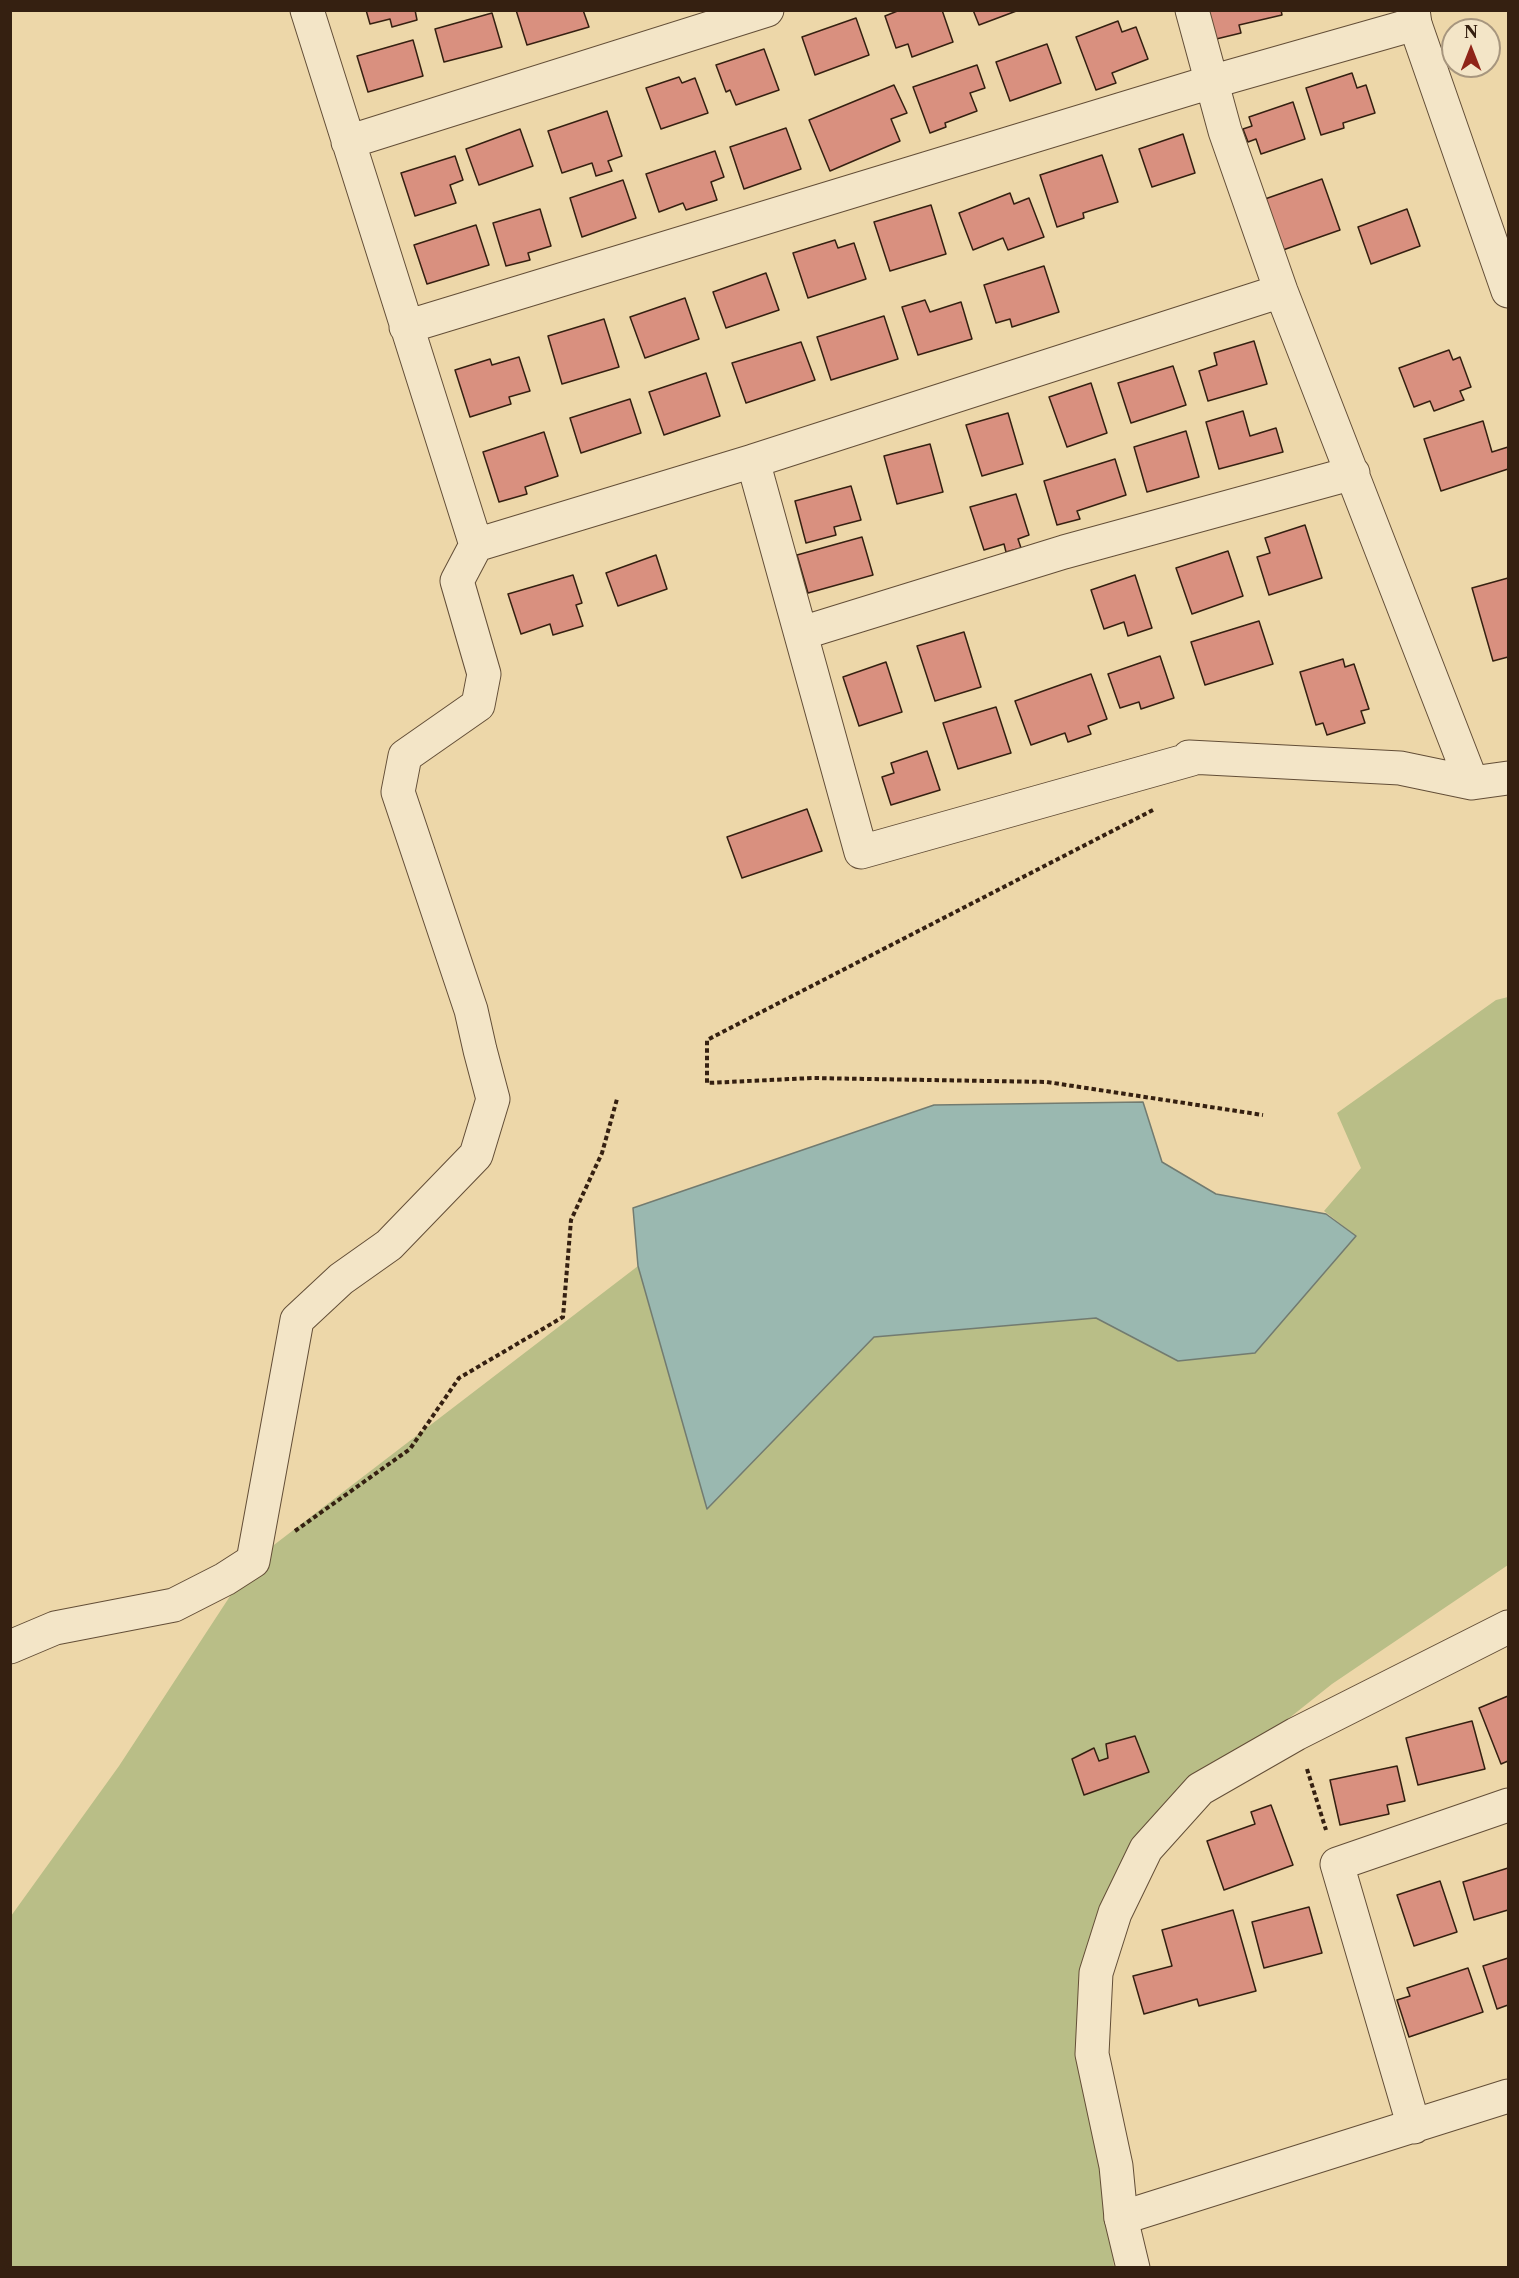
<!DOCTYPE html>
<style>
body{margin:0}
#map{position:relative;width:1519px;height:2278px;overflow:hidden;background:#edd7a9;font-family:"Libre Caslon Text",serif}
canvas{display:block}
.frame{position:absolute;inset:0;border:12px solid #352011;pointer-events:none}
.north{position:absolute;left:1441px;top:18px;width:60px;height:60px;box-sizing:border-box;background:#f3e5c7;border:2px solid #a7967e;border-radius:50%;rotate:0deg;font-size:16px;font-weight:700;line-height:24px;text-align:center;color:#352011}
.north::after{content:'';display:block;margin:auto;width:21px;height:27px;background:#8f2418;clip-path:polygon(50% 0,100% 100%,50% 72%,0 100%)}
</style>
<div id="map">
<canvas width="1519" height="2278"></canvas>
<div class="frame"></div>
<div class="north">N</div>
</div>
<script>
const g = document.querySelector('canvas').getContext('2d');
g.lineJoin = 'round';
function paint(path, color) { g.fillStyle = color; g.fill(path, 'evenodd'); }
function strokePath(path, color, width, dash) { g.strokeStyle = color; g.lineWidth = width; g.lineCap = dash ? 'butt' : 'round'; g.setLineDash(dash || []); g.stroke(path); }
const green = new Path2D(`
 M1508,997V1565L1332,1684L1200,1789L1146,1849L1092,2054L1114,2267L11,2268V1916L119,1766L253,1561L638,1266L707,1509L874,1337L1096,1318L1356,1236L1324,1211L1361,1168L1337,1113L1496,1000Z`);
const water = new Path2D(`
 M1143,1102L1162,1162L1216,1194L1326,1214L1356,1236L1255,1353L1178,1361L1096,1318L874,1337L707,1509L638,1266L633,1208L934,1105Z`);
const building = new Path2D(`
 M366,10H415L417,20L392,27L390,19L370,24Z
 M516,10H583L589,27L527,45Z
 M900,10H942L953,42L912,57L908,44L896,48L885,16Z
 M973,10H1019L979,25Z
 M1200,10H1281L1282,15L1239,25L1241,33L1208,41Z
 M492,13L502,47L444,62L435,29Z
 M856,18L869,55L815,75L802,37Z
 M1118,21L1122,32L1136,27L1148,59L1112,73L1116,83L1096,90L1076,37Z
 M413,40L423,76L368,92L357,56Z
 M1047,44L1061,83L1010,101L996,62Z
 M764,49L779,90L736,105L730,90L726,92L716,65Z
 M977,65L985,88L970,93L977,111L945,123L946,127L930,133L913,87Z
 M1352,73L1357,88L1366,85L1375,113L1343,123L1344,128L1321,135L1306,88Z
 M679,77L682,83L695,78L708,113L661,129L646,88Z
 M894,85L907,113L891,119L900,141L830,171L809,120Z
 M1293,102L1305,139L1261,154L1256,139L1248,142L1243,129L1252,126L1249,117Z
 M607,111L622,156L608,161L612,171L596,176L592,163L562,173L548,131Z
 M786,128L801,169L744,189L730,147Z
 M520,129L533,166L479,185L466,149Z
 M1183,134L1195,173L1152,187L1139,149Z
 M715,151L724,177L711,182L717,200L686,210L683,203L659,212L646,174Z
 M1102,155L1118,202L1083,213L1084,218L1057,227L1040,175Z
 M455,156L463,180L450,185L456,203L415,216L401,173Z
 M1322,179L1340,230L1283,250L1265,199Z
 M623,180L636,218L582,237L570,198Z
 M1010,193L1014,204L1029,198L1044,237L1008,250L1003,238L973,250L959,213Z
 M931,205L946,254L890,271L874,222Z
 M540,209L551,246L528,253L530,260L506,266L493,223Z
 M1407,209L1420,246L1371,264L1358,227Z
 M476,225L489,265L427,284L414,245Z
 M835,240L838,248L854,243L866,279L808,298L793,253Z
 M1044,266L1059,312L1012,327L1010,319L996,323L984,285Z
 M766,273L779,310L726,328L713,292Z
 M685,298L699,339L645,358L630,317Z
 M925,300L930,312L961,302L972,339L918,355L902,307Z
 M884,316L898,359L831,380L817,337Z
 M604,319L619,367L562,384L548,336Z
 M1254,341L1267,384L1208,401L1199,371L1217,365L1214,353Z
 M801,342L815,380L746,403L732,363Z
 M1449,350L1453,360L1460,357L1471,387L1460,391L1464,400L1434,411L1430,401L1414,407L1399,368Z
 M519,357L530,391L509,397L511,404L470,417L455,370L490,359L492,365Z
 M1173,366L1186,405L1131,423L1118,383Z
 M706,373L720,416L664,435L649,392Z
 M1091,383L1107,433L1067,447L1049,397Z
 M630,399L641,433L581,453L570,418Z
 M1243,411L1250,436L1276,428L1283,452L1219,469L1206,422Z
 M1008,413L1023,464L982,476L966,425Z
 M1483,421L1492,452L1508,447V469L1441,491L1424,439Z
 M1186,431L1199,477L1147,492L1134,447Z
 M544,432L558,476L525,487L527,494L499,502L483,452Z
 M930,444L943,492L897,504L884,456Z
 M1115,459L1126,495L1077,511L1080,519L1057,525L1044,481Z
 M851,486L861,520L834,527L836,535L806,543L795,501Z
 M1016,494L1029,535L1018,539L1021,548L1006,552L1004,544L984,550L970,507Z
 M1305,525L1322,578L1269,595L1257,557L1270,553L1265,538Z
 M862,537L873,575L808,593L797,555Z
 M1228,551L1243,596L1192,614L1176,568Z
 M656,555L667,589L618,606L606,573Z
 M573,575L582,603L576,605L583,626L553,635L550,624L521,634L508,594Z
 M1135,575L1152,628L1128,636L1124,622L1104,629L1091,590Z
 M1508,578V657L1493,661L1472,588Z
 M1259,621L1273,664L1205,685L1191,642Z
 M964,632L981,687L935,701L917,646Z
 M1160,656L1174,698L1141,709L1139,702L1120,708L1108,674Z
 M1343,659L1345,667L1354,664L1369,709L1361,711L1365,723L1327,735L1323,723L1316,725L1300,672Z
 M886,662L902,712L859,726L843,677Z
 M1091,674L1107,719L1088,726L1091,734L1068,742L1065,733L1031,745L1015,701Z
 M996,707L1011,753L958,769L943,723Z
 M927,751L940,790L891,805L882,777L894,773L891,763Z
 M807,809L822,851L742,878L727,837Z
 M1508,1696V1761L1501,1764L1479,1708Z
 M1472,1721L1485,1769L1418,1785L1406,1738Z
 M1135,1736L1149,1772L1084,1795L1072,1759L1094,1748L1099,1761L1108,1758L1106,1744Z
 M1397,1766L1405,1801L1387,1805L1389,1814L1340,1825L1330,1780Z
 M1271,1805L1293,1865L1224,1890L1207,1841L1255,1824L1251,1812Z
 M1508,1868V1910L1474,1920L1463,1882Z
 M1440,1881L1457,1932L1414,1946L1397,1895Z
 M1309,1907L1322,1953L1264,1968L1252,1922Z
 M1233,1910L1256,1991L1199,2006L1197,1999L1144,2014L1133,1976L1172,1966L1162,1930Z
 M1508,1958V2005L1497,2009L1483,1966Z
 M1468,1968L1483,2012L1409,2037L1397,2000L1410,1996L1407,1988Z`);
const path = new Path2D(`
 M1153,810L707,1040V1083L812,1078L1047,1082L1263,1115
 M295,1531L410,1449L459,1378L563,1317L571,1220L602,1153L617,1099
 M1307,1769L1326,1830`);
const minor = new Path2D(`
 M307,10L476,545
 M1192,10L1225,131L1281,291L1472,783
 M348,142L767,10
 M406,327L1211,82L1415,24
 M753,461L1281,291
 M802,633L1064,552L1353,473
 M10,1647L55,1628L174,1605L225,1579L253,1561L297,1320L341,1279L389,1245L476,1155L493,1099L480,1050L471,1010L398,792L405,756L478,705L484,674L457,581L476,545L753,461L861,852L1192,759L1189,757L1400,768L1472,783L1508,778
 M1414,2127L1337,1864L1508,1805
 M1121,2218L1508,2096`);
const tertiary = new Path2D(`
 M1413,10L1415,24L1508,291
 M1133,2268L1121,2218L1116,2166L1092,2054L1096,1973L1115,1913L1146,1849L1200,1789L1296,1734L1508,1627`);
paint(green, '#b9be87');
paint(water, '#9ab8b0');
strokePath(water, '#727b70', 1.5);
paint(building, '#d9907f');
strokePath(building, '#352011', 1.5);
strokePath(minor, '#634e37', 35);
strokePath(tertiary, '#634e37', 35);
strokePath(path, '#352011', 4, [4.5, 3]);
strokePath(minor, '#f3e5c7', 33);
strokePath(tertiary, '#f3e5c7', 33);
</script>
